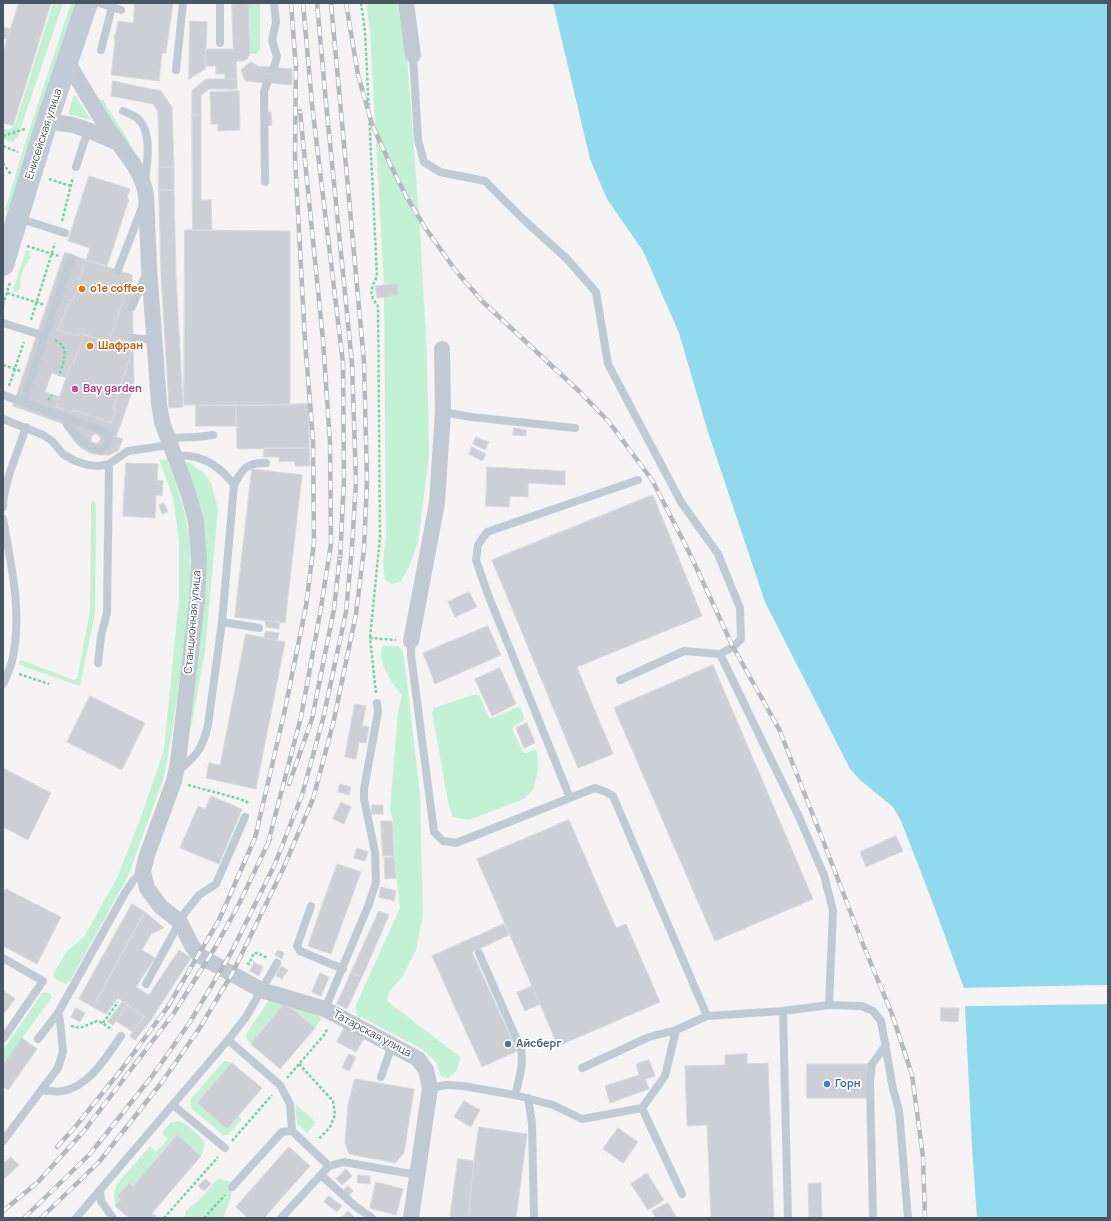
<!DOCTYPE html>
<meta charset="utf-8">
<style>
body{margin:0}
#map{position:relative;width:1111px;height:1221px;overflow:hidden;background:#f5f3f3;font-family:Manrope,sans-serif}
canvas{display:block}
.frame{position:absolute;inset:0;border:4px solid #4a5661;pointer-events:none}
</style>
<div id="map">
<canvas width="1111" height="1221"></canvas>
<div class="frame"></div>
</div>
<script>
const g = document.querySelector('canvas').getContext('2d');
g.lineJoin = 'round';
function paint(path, color) { g.fillStyle = color; g.fill(path, 'evenodd'); }
function strokePath(path, color, width, dash) { g.strokeStyle = color; g.lineWidth = width; g.lineCap = dash ? 'butt' : 'round'; g.setLineDash(dash || []); g.stroke(path); }
function drawText(font, color, halo, rows, align = 'center') {
  g.font = font + ' Manrope,sans-serif'; g.lineWidth = 3.5; g.setLineDash([]); g.textBaseline = 'middle'; g.strokeStyle = halo; g.fillStyle = color; for (const [text, x, y, turn = 0] of rows) {
    g.save(); g.translate(x, y); g.rotate((+turn || 0) * Math.PI / 180); g.textAlign = isNaN(turn) ? turn : align; if (halo) g.strokeText(text, 0, 0); g.fillText(text, 0, 0); g.restore();
  }
}
const green = new Path2D(`
 M53,3H63L18,136L13,142L3,139V129C10,131 14,128 16,122Z
 M71,3H80L8,213L5,210L27,137Z
 M248,3H260V49L256,54L250,53V51Z
 M366,3H397L407,57L420,230L427,357L429,455L418,542L409,567L401,581L392,584L385,580L383,562L386,535L384,297L398,295L397,284L384,285L370,32Z
 M74,95H75L91,120L68,114Z
 M98,99L103,100L130,143L128,147Z
 M26,250L30,251L29,254L31,258C24,263 19,279 21,287L17,292L13,291Z
 M159,459L167,460C174,480 182,499 186,520C194,562 190,605 184,647C179,687 173,727 166,767L163,780L128,876L70,981L65,984L54,978L53,975L67,951L84,937L117,878L141,817L164,750L179,599V540L173,497Z
 M188,462L204,473L211,483L218,508L205,652L191,728L190,726L205,600L206,561L204,522L197,493L186,466V463Z
 M94,500L96,503L95,613L80,686L20,665L19,663L21,660L74,680L77,679L90,612L91,503Z
 M383,646H398L402,650L404,658L420,794L423,916L416,950L402,977L389,992L387,1001L460,1057C459,1067 457,1073 448,1078L441,1076L436,1062L422,1049L357,1015L356,1012V1005L400,908L394,857L393,821L390,809L398,712L402,695C393,686 375,658 383,646Z
 M476,694L479,696L489,718H493L518,707L521,708L524,717L523,721L513,726V731L523,752L526,753L535,749L537,752L538,770L534,788L524,799L469,820L453,817L449,807L432,712L434,708Z
 M43,992L49,993L52,997L3,1065V1050Z
 M273,994L281,995L322,1018L315,1028L285,1003L251,1044L246,1038V1034Z
 M226,1061L232,1063L197,1103L227,1129L238,1116L242,1119L228,1135H223L191,1108L190,1100L223,1062Z
 M295,1104L316,1122L307,1133L297,1124Z
 M178,1121C187,1123 201,1136 205,1144L201,1156L177,1135L133,1186L128,1183L117,1196L121,1200L115,1206L114,1193L117,1184L150,1146L156,1152L168,1139L162,1133L170,1123Z
 M219,1179L229,1181L231,1185V1197L223,1218H184L186,1211L204,1195L215,1181Z`);
const water = new Path2D(`
 M553,3H1108V985L964,988L931,898L901,821L893,807L860,780L850,769L765,602L708,432L679,333L643,251L607,199L590,159Z
 M1108,1004V1218H977L972,1147L965,1006Z`);
const pier = new Path2D(`
 M1108,985V987L964,990V988Z
 M1108,1002V1004L965,1006V1004Z`);
const building = new Path2D(`
 M19,3H51L13,126L3,123V53Z
 M135,3H173L166,53H162L159,81L111,75L115,42L114,37L116,32L118,21L133,23Z
 M232,3H248L250,54L247,59L243,61H236L237,79H225V74H216V66H205L206,49H233Z
 M190,21L207,22L205,69L189,79Z
 M3,27L11,29L7,39L3,38Z
 M251,62L258,66L292,69V85L245,81L241,70Z
 M206,79H237V89H209L201,95V115H192V91Z
 M113,81L161,91L172,107L174,167H159L158,111L153,104L111,96Z
 M239,91L240,130L218,131V124H211L210,92Z
 M265,112H271L272,125L266,126Z
 M192,115H201V200H211L212,230H193Z
 M159,167H174V190H159Z
 M89,176L130,189L127,198L129,199L107,266L86,260L90,248L68,241Z
 M159,190H174L176,275L183,407L169,408L161,274Z
 M185,230L290,231V405H184Z
 M65,252L86,260L73,300H70L58,330L78,336L79,333L84,334L73,365L71,364L56,407L72,412L73,410L111,423L116,410L113,409L132,351L109,343L132,275L134,387L116,437L123,439L118,451L109,455H99L90,453L81,448L74,441L69,433L72,427L13,406ZM94,434H97L101,438L99,442L97,443H94L91,441L92,436Z
 M86,260L132,275L109,343L79,333L78,336L58,330L70,300H73Z
 M397,284L398,295L377,298L375,286Z
 M84,334L132,351L113,409L116,410L111,423L73,410L72,412L56,407L71,364L73,365Z
 M52,373L66,378L60,397L45,392Z
 M309,404V448L237,449L236,406Z
 M196,405L236,406V426H196Z
 M514,428L526,430V436L513,435Z
 M476,437L489,442L485,450L473,444Z
 M472,447L486,454L482,461L469,454Z
 M264,448H309L310,466H295L294,461L279,462V457H264Z
 M126,463L158,464L157,480L163,481L162,496L156,495L155,518L123,516Z
 M487,467L565,471V485L528,483V497L510,496L509,507L486,506Z
 M252,469L302,475L285,623L235,617Z
 M653,495L702,616L577,667L613,754L578,768L492,560Z
 M164,503L168,512L162,514L159,505Z
 M469,592L477,607L455,617L448,602Z
 M266,621L280,622L279,629L266,627Z
 M488,626L501,655L435,684L423,653Z
 M266,631L279,633L277,641L264,638Z
 M246,634L285,642L256,789L206,778L209,763L220,765Z
 M713,665L813,899L715,941L614,708Z
 M500,668L516,704L492,716L475,679Z
 M90,696L145,723L122,770L67,742Z
 M355,704L366,706L362,726L369,727L366,743L359,742L356,759L345,757Z
 M527,723L535,743L524,748L516,728Z
 M3,768L51,793L28,840L3,827Z
 M340,784L351,787L349,795L338,792Z
 M211,796L242,809L219,864L180,848L198,806L205,809Z
 M341,802L351,807L344,824L333,819Z
 M372,805H383V814H372Z
 M569,820L616,928L626,924L660,1002L558,1046L477,859Z
 M381,821H392L394,856H383Z
 M896,836L903,851L866,867L860,852Z
 M357,848L368,852L365,861L354,858Z
 M394,857L396,878L385,879L384,858Z
 M337,864L361,872L331,954L308,946Z
 M381,887L396,891L394,901L379,897Z
 M6,889L61,917L37,964L3,946V895Z
 M132,904L145,912L93,1007L79,999Z
 M379,911L389,915L362,977L351,973Z
 M145,912L164,928L151,934L142,950L155,958L136,987L149,995L179,950L191,958L150,1021L118,998L106,1014L93,1007Z
 M504,924L509,935L472,952L517,1051L482,1067L432,956Z
 M278,950L284,953L282,959L275,955Z
 M254,962L263,967L259,976L250,971Z
 M281,966L288,970L285,975L278,971Z
 M278,971L285,974L282,979L276,976Z
 M320,973L329,977L321,996L312,992Z
 M351,973L362,977L347,1009L337,1004Z
 M532,986L540,1004L525,1011L517,993Z
 M3,990L15,999L3,1015Z
 M123,1001L128,1005L113,1025L108,1022Z
 M285,1003L315,1028L280,1069L251,1044Z
 M128,1005L144,1017L133,1032L116,1021Z
 M76,1008L85,1013L80,1022L71,1017Z
 M941,1008H959L958,1022L941,1021Z
 M144,1017L150,1021L135,1040L130,1036Z
 M344,1028L364,1039L356,1052L337,1042Z
 M22,1038L37,1049L8,1090L3,1087V1065Z
 M349,1054L356,1057L349,1071L342,1068Z
 M747,1054V1064L768,1063L774,1218H711L707,1125L687,1126L685,1066L725,1065V1055Z
 M649,1060L655,1076L645,1079L649,1089L610,1103L605,1086L639,1075L636,1064Z
 M232,1063L262,1088L227,1129L197,1103Z
 M807,1064H868L869,1098H807Z
 M355,1079L414,1089L404,1153L395,1163L349,1154L345,1143L348,1104Z
 M464,1101L480,1110L471,1127L454,1117Z
 M479,1127L527,1134L516,1218H468L474,1161Z
 M618,1128L638,1142L623,1163L603,1149Z
 M177,1135L201,1156L152,1213L156,1216L155,1218H129L115,1206L121,1200L117,1196L129,1183L133,1186Z
 M289,1147L310,1166L264,1218H248L236,1207Z
 M11,1157L19,1165L3,1180V1164Z
 M458,1159L474,1161L468,1218H450Z
 M346,1169L352,1176L342,1185L336,1179Z
 M647,1173L664,1200L648,1210L631,1184Z
 M358,1175L370,1176V1184L358,1183Z
 M206,1179L211,1184L204,1191L198,1186Z
 M376,1182L403,1189L396,1215L370,1208Z
 M821,1183L822,1218H809L808,1184Z
 M348,1186L353,1191L348,1196L343,1191Z
 M329,1196L342,1206L337,1212L324,1202Z
 M668,1203L677,1218H656L652,1211Z
 M348,1211L355,1218H342Z`);
const path = new Path2D(`
 M361,3L365,31L377,277C370,289 369,295 378,306L380,537L370,638
 M3,136L25,129
 M3,146L18,152
 M3,163L11,175
 M49,179L71,186
 M62,221L73,177
 M27,246L59,256
 M7,293L45,305
 M3,305L10,282
 M31,320L55,243
 M55,340C71,348 63,362 59,376
 M3,365L21,371
 M9,386L24,342
 M48,400L52,395
 M19,674L49,684
 M376,693L370,638L396,640
 M188,785L240,799L247,802L248,805
 M247,963L249,964L254,953H258L267,958
 M103,1023L118,1002
 M71,1026L80,1028L97,1021L103,1023L112,1030
 M299,1064L333,1101L335,1115L330,1127L318,1140
 M287,1078L324,1035L328,1028
 M232,1141L272,1095
 M164,1218L218,1157
 M204,1218L225,1195`);
const lane = new Path2D(`
 M99,3L121,10
 M220,43V3
 M101,50L112,7
 M413,55L418,140L424,162L440,172L485,181L523,219L566,258L596,292L608,364L681,502L718,554L740,608L741,639L733,647L720,654
 M274,67L277,57L272,40L276,22L274,3
 M176,70L183,3
 M123,111C127,113 133,115 137,118C153,131 147,163 145,181
 M76,167L88,130
 M265,182L264,92L267,83
 M18,218L65,233
 M118,270L143,205
 M132,307L146,274
 M3,323L45,336
 M133,338L153,340
 M3,395L106,432L109,437C105,467 75,435 67,425
 M23,402L71,258
 M443,412L471,417L575,428
 M3,419L43,435L52,441L63,454L75,461L88,465L99,466L109,464L128,451L170,445
 M168,438L196,437L213,435
 M174,457C179,456 185,455 190,456C209,459 223,470 234,485L222,622L208,725C202,750 197,755 177,772
 M234,485C242,469 247,462 266,463
 M3,507C4,481 18,452 26,427
 M3,519C11,565 23,614 12,661C10,669 6,677 3,684
 M222,622L259,628
 M411,641V655L434,832L443,841L456,843L595,788L606,792L613,796L707,1016
 M98,663L101,636L107,613L109,464
 M620,680L684,651L720,654L799,817L824,875L833,911L829,1005
 M570,798L487,592L476,560L478,545L487,532L638,480
 M311,906L297,946L300,951L343,969
 M479,953L521,1049C524,1064 519,1080 515,1095
 M3,958L43,981L3,1039
 M146,984L184,914L199,895L216,884L245,817
 M325,1009L369,904L376,882L375,852L364,799V789L378,712L377,703
 M783,1011L788,1218
 M38,1039L58,1013
 M228,1040L280,1085L290,1104L292,1131
 M582,1068L649,1037L676,1030
 M381,1077L392,1045
 M430,1088L446,1085L463,1086L515,1095L553,1105L582,1119L642,1108L665,1076L676,1030L707,1016L783,1011L829,1005L862,1006L873,1011L881,1021L893,1089L899,1110L908,1218
 M41,1090C48,1091 57,1092 63,1091C90,1086 106,1057 121,1036
 M528,1098L532,1123L534,1218
 M173,1105L225,1148
 M642,1108L682,1194
 M3,1141L58,1068L63,1052L60,1020L58,1013L125,893L133,881L143,871
 M321,1175L355,1206L372,1218
 M232,1187L282,1132L292,1131L329,1166
 M100,1190L101,1201L113,1218
 M76,1218L228,1040L246,1017L277,963
 M281,1218L329,1166L344,1162L417,1175
 M873,1218L870,1082L872,1064L886,1045`);
const street = new Path2D(`
 M406,3L413,55
 M67,61C81,85 95,109 110,132C124,152 142,170 146,195L149,267L159,404L162,422L189,495L196,522L199,561L197,601L178,762L174,781L147,855L143,871L147,888L160,906L180,922L192,946L199,955L207,960L261,990L325,1009L418,1059L426,1070L430,1088L411,1218
 M47,121L73,125L88,130L118,143
 M411,641L437,503L443,412L442,349`);
const secondary = new Path2D(`
 M3,265L47,121L87,3`);
const rail = new Path2D(`
 M291,3L296,69
 M303,3L312,104L343,363L344,480L340,560
 M346,3L358,75L372,124L390,164L406,196L426,229L456,271L483,302L580,392L609,422L652,480L689,552L733,647L779,729L822,838L864,947L892,1014L912,1075L923,1157L925,1218
 M289,784L312,719L334,609L340,555
 M268,843L301,717L321,608L331,544L330,443L323,340L300,111
 M57,1147L76,1126L121,1070L167,1008L219,920L255,838L284,714L306,606L314,543L313,440L305,341L295,158L296,63
 M3,1211L38,1182L84,1131L174,1013L216,946L239,904L270,839
 M24,1218L90,1154L153,1075L190,1022L231,953L275,864L302,795L323,719L346,612L352,547L356,481L352,363L326,103L317,3
 M41,1218L99,1162L162,1082L199,1029L232,974L283,869L313,799L333,724L356,614L364,549L367,481L364,362L331,3`);
const markers = [
 [82,289,4,"#e8710a"],
 [90,346,4,"#e8710a"],
 [75,389,4,"#d1479c"],
 [508,1044,4,"#5c6f8a"],
 [827,1084,4,"#3f7fe0"]
];
const streetNames = [
 ["Енисейская улица",44,134,-72],
 ["Станционная улица",193,622,-85],
 ["Татарская улица",372,1034,28]
];
const foodNames = [
 ["o1e coffee",90,289],
 ["Шафран",98,346]
];
const hotelNames = [
 ["Bay garden",83,389]
];
const serviceNames = [
 ["Айсберг",516,1044]
];
const shopNames = [
 ["Горн",835,1084]
];
paint(green, '#c3f1d5');
paint(water, '#90daee');
paint(pier, '#f5f3f3');
paint(building, '#cdcfd5');
strokePath(building, '#d7d9de', 1);
strokePath(path, '#7ad0a6', 2.5, [3, 2]);
strokePath(lane, '#c1cad2', 8);
strokePath(street, '#c1cad2', 16);
strokePath(secondary, '#c1cbd6', 22);
strokePath(rail, '#b5b8bd', 4.5);
strokePath(rail, '#fff', 3, [9]);
for (const [x, y, r, color] of markers) { const dot = new Path2D(); dot.arc(x, y, r, 0, 2 * Math.PI); g.fillStyle = color; g.fill(dot); strokePath(dot, '#fff', 1.5); }
drawText('11px', '#4a5661', '#fff', streetNames);
drawText('bold 11px', '#c56008', '#fff', foodNames, 'left');
drawText('bold 11px', '#b23c85', '#fff', hotelNames, 'left');
drawText('bold 11px', '#4e5e75', '#fff', serviceNames, 'left');
drawText('bold 11px', '#366cbe', '#fff', shopNames, 'left');
</script>
